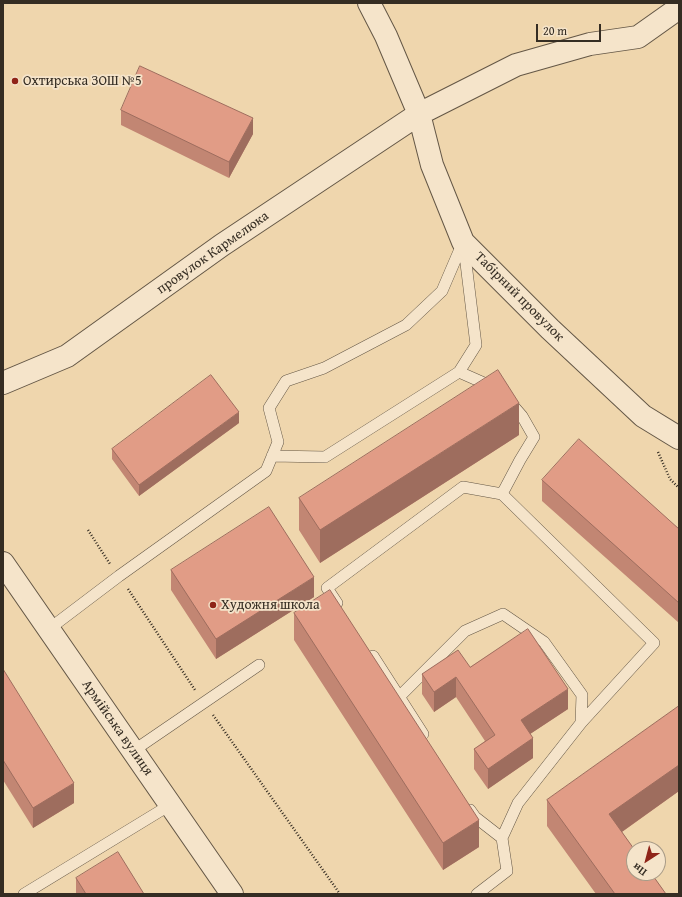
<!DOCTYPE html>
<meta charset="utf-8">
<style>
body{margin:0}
#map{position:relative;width:682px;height:897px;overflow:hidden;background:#efd6ad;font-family:"Gentium Book Plus",serif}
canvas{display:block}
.frame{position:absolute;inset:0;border:4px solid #352d23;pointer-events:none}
.north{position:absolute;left:626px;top:841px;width:40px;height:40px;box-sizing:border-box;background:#f5e4ca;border:1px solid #a89b87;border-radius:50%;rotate:216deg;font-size:11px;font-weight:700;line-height:16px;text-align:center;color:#352d23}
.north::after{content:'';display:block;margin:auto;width:14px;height:18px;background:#8f2418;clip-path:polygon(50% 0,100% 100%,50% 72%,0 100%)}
.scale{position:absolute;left:536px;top:24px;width:65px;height:18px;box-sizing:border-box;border:2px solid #352d23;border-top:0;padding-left:5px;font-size:12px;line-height:14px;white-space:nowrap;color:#352d23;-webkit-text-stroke:3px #f5e4ca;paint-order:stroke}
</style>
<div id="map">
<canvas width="682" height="897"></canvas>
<div class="frame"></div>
<div class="north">Пн</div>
<div class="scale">20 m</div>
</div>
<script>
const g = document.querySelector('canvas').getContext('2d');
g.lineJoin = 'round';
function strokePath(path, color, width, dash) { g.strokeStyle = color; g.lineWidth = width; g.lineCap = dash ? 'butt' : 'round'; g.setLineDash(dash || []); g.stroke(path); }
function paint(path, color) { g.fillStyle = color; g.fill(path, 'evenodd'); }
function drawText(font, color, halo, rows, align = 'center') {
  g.font = font + ' "Gentium Book Plus",serif'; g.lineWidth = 3.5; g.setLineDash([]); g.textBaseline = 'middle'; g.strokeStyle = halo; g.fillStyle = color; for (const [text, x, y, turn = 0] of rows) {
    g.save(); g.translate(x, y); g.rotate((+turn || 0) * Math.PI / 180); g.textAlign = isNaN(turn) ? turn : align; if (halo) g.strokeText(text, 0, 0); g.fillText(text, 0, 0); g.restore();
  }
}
const path = new Path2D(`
 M658,452L670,479L679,488
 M88,530L110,564
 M128,589L195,690
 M213,715L340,894`);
const service = new Path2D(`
 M459,372L493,387
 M272,456L325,457L459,372L476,345L464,247
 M502,494L520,460L534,437L522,416L509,401
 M337,603L327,588L463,487L502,494L654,643L581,723
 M49,629L119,576L266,471L278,442L269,408L286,381L324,368L406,325L442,291L463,242
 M373,656L423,734
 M400,696L465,631L503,614L544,642L582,695L581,723L518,803L502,838L507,871L477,894
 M133,751L259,665
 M470,810L475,817L502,838
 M24,894L170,805`);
const minor = new Path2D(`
 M369,3L386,36L419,114L432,165L463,242L550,329L643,416L679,438
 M3,383L67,356L222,245L419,114L516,65L590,44L638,37L679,8
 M3,563L232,894`);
const wall = new Path2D(`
 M121,110L253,134L229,178L121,125Z
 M239,423L139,496L112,459V449Z
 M519,435L320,563L299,530V498Z
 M542,480L679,529V623L542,501Z
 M171,570L314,597L216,659L171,590Z
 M294,613L479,847L443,870L294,640Z
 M470,667L568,709L530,734L533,758L488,789L474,769V749L485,741L456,697L434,712L422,694V674Z
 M3,669L74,803L33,828L3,780Z
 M679,706V791L622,832L666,894H596L547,826V800Z
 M76,878L144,894H76Z`);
const shadedWall = new Path2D(`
 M253,118V134L229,178V162Z
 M519,403V435L320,563V530Z
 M239,412V423L139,496V485Z
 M314,577V597L216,659V639Z
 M456,677V697L434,712V692Z
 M568,689V709L521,740V720Z
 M533,738V758L488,789V769Z
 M679,765V791L609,841V814Z
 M74,783V803L33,828V808Z
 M479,820V847L443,870V843Z`);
const building = new Path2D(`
 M140,66L253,118L229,162L121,110Z
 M498,370L519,403L320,530L299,498Z
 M211,375L239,412L139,485L112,449Z
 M579,439L679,529V603L542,480Z
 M269,507L314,577L216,639L171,570Z
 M330,590L479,820L443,843L294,613Z
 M528,629L568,689L521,720L533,738L488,769L474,749L495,735L456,677L434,692L422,674L458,650L470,667Z
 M3,669L74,783L33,808L3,760Z
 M679,706V765L609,814L634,849V873H651L666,894H615L547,800Z
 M118,852L144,894H86L76,878Z`);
const markers = [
 [15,81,4,"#8f2418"],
 [213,605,4,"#8f2418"]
];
const poiNames = [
 ["Охтирська ЗОШ №5",23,81],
 ["Художня школа",221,605]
];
const streetNames = [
 ["провулок Кармелюка",213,253,-35],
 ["Табірний провулок",519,297,45],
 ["Армійська вулиця",117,728,55]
];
strokePath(service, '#645746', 12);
strokePath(minor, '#645746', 24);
strokePath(path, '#352d23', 2.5, [1, 2]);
strokePath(service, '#f5e4ca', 11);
strokePath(minor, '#f5e4ca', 22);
paint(wall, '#c28673');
paint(shadedWall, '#9e6d5e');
paint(building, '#e19c86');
strokePath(building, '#9e6d5e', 1);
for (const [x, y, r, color] of markers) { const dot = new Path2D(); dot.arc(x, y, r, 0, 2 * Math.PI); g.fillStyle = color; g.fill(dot); strokePath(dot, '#f5e4ca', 1.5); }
drawText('14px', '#352d23', '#f5e4ca', poiNames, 'left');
drawText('14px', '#352d23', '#f5e4ca', streetNames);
</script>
